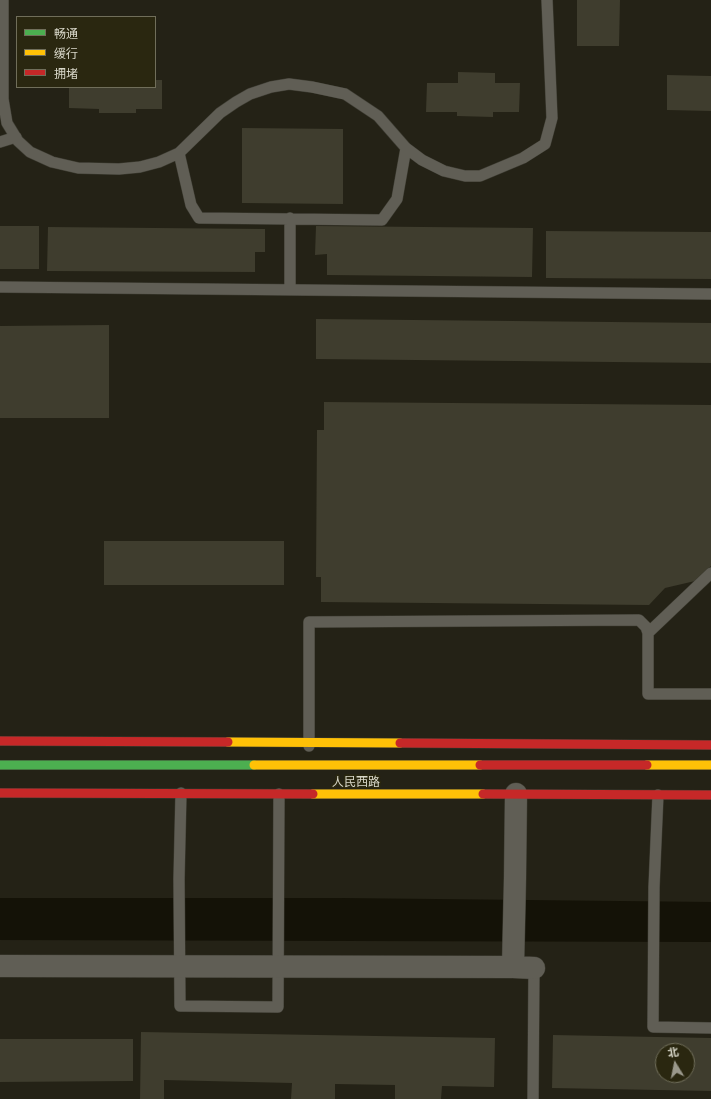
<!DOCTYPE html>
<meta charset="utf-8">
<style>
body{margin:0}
#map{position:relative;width:711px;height:1099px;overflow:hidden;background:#242216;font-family:"Playfair Display","Noto Sans SC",serif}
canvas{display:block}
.legend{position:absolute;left:16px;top:16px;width:140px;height:72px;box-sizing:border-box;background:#2a2710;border:1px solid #706e5a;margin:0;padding:5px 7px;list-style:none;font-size:12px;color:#d9d8ca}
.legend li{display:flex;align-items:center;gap:8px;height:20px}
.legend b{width:20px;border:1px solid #706e5a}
.north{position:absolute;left:655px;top:1043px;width:40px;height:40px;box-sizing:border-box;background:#2a2710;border:1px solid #706e5a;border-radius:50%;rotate:350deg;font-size:11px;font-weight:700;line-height:16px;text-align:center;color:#d9d8ca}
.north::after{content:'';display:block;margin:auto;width:14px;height:18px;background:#9a988b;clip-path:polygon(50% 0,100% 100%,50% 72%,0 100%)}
</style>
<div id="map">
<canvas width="711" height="1099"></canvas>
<ul class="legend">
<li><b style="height:5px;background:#4caf50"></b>畅通</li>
<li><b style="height:5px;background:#ffc107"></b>缓行</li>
<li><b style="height:5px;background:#c62828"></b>拥堵</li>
</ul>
<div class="north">北</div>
</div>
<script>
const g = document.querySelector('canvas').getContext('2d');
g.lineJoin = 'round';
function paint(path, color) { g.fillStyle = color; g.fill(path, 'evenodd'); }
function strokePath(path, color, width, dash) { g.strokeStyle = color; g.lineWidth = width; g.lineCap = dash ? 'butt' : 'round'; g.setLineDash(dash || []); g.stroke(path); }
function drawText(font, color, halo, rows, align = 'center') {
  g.font = font + ' "Playfair Display","Noto Sans SC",serif'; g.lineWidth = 3.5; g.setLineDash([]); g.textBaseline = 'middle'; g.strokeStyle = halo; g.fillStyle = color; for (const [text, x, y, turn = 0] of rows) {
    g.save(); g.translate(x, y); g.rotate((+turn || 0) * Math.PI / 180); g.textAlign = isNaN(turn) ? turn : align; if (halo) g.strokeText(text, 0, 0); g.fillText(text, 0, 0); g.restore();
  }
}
const water = new Path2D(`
 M0,898H342L711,902V942L0,940Z`);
const building = new Path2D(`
 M577,0H620L619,46H577Z
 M458,72L495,73V83H520L519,112H493V117L457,116V112H426L427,83H458Z
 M667,75L711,76V111L667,110Z
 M155,80H162V109H136V113H99V109L69,108V87H155Z
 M242,128L343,129V204L242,203Z
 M0,226H39V269H0Z
 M316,226L533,228L532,277L327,275V254L315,255Z
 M48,227L265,229V252H255V272L47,271Z
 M546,231L711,232V279L546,278Z
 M316,319L711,323V363L316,359Z
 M109,325V418H0V326Z
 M324,402L711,405V566L695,581L665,588L649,605L321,602V577H316L317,430H324Z
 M104,541H284V585H104Z
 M141,1032L495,1038L494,1087L442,1086L441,1099H395V1085L335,1084V1099H291L292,1083L164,1080V1099H140Z
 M553,1035L711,1038V1091L552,1088ZM663,1051H687V1075H663Z
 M0,1039H133V1081L0,1082Z`);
const lane = new Path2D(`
 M3,0V99L7,123L18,141L30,152L52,162L78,168L119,169L140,167L159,162L179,153L220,113L236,102L250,94L271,87L289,84L312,87L345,94L378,116L406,148L422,160L444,171L465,176H480L523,158L545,144L552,118L547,0
 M0,142L16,137
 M179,153L191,205L199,218L382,220L397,199L406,148
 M0,287L711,294
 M290,290V218
 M648,633L711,573
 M309,746V622L639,620L646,627L648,633V694H711
 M181,793L179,879L180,1006L278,1007L279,794
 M658,795L654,887L653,1027L711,1028
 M533,1099L534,968`);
const street = new Path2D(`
 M0,966L513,967L534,968
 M513,967L515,878L516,794`);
const fast = new Path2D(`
 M0,765H254`);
const slow = new Path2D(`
 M228,742L400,743
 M254,765H480
 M647,765H711
 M313,794H483`);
const jam = new Path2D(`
 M0,741L228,742
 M400,743L711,745
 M480,765H647
 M0,793L313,794
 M483,794L711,795`);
const streetNames = [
 ["人民西路",356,782]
];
paint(water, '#141207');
paint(building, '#3f3d2e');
strokePath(lane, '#3e3d33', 12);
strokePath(street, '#3e3d33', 23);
strokePath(fast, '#3e3d33', 10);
strokePath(slow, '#3e3d33', 10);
strokePath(jam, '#3e3d33', 10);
strokePath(lane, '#605e55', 11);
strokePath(street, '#605e55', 22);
strokePath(fast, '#4caf50', 9);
strokePath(slow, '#ffc107', 9);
strokePath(jam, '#c62828', 9);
drawText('12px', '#d9d8ca', '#2a2710', streetNames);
</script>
